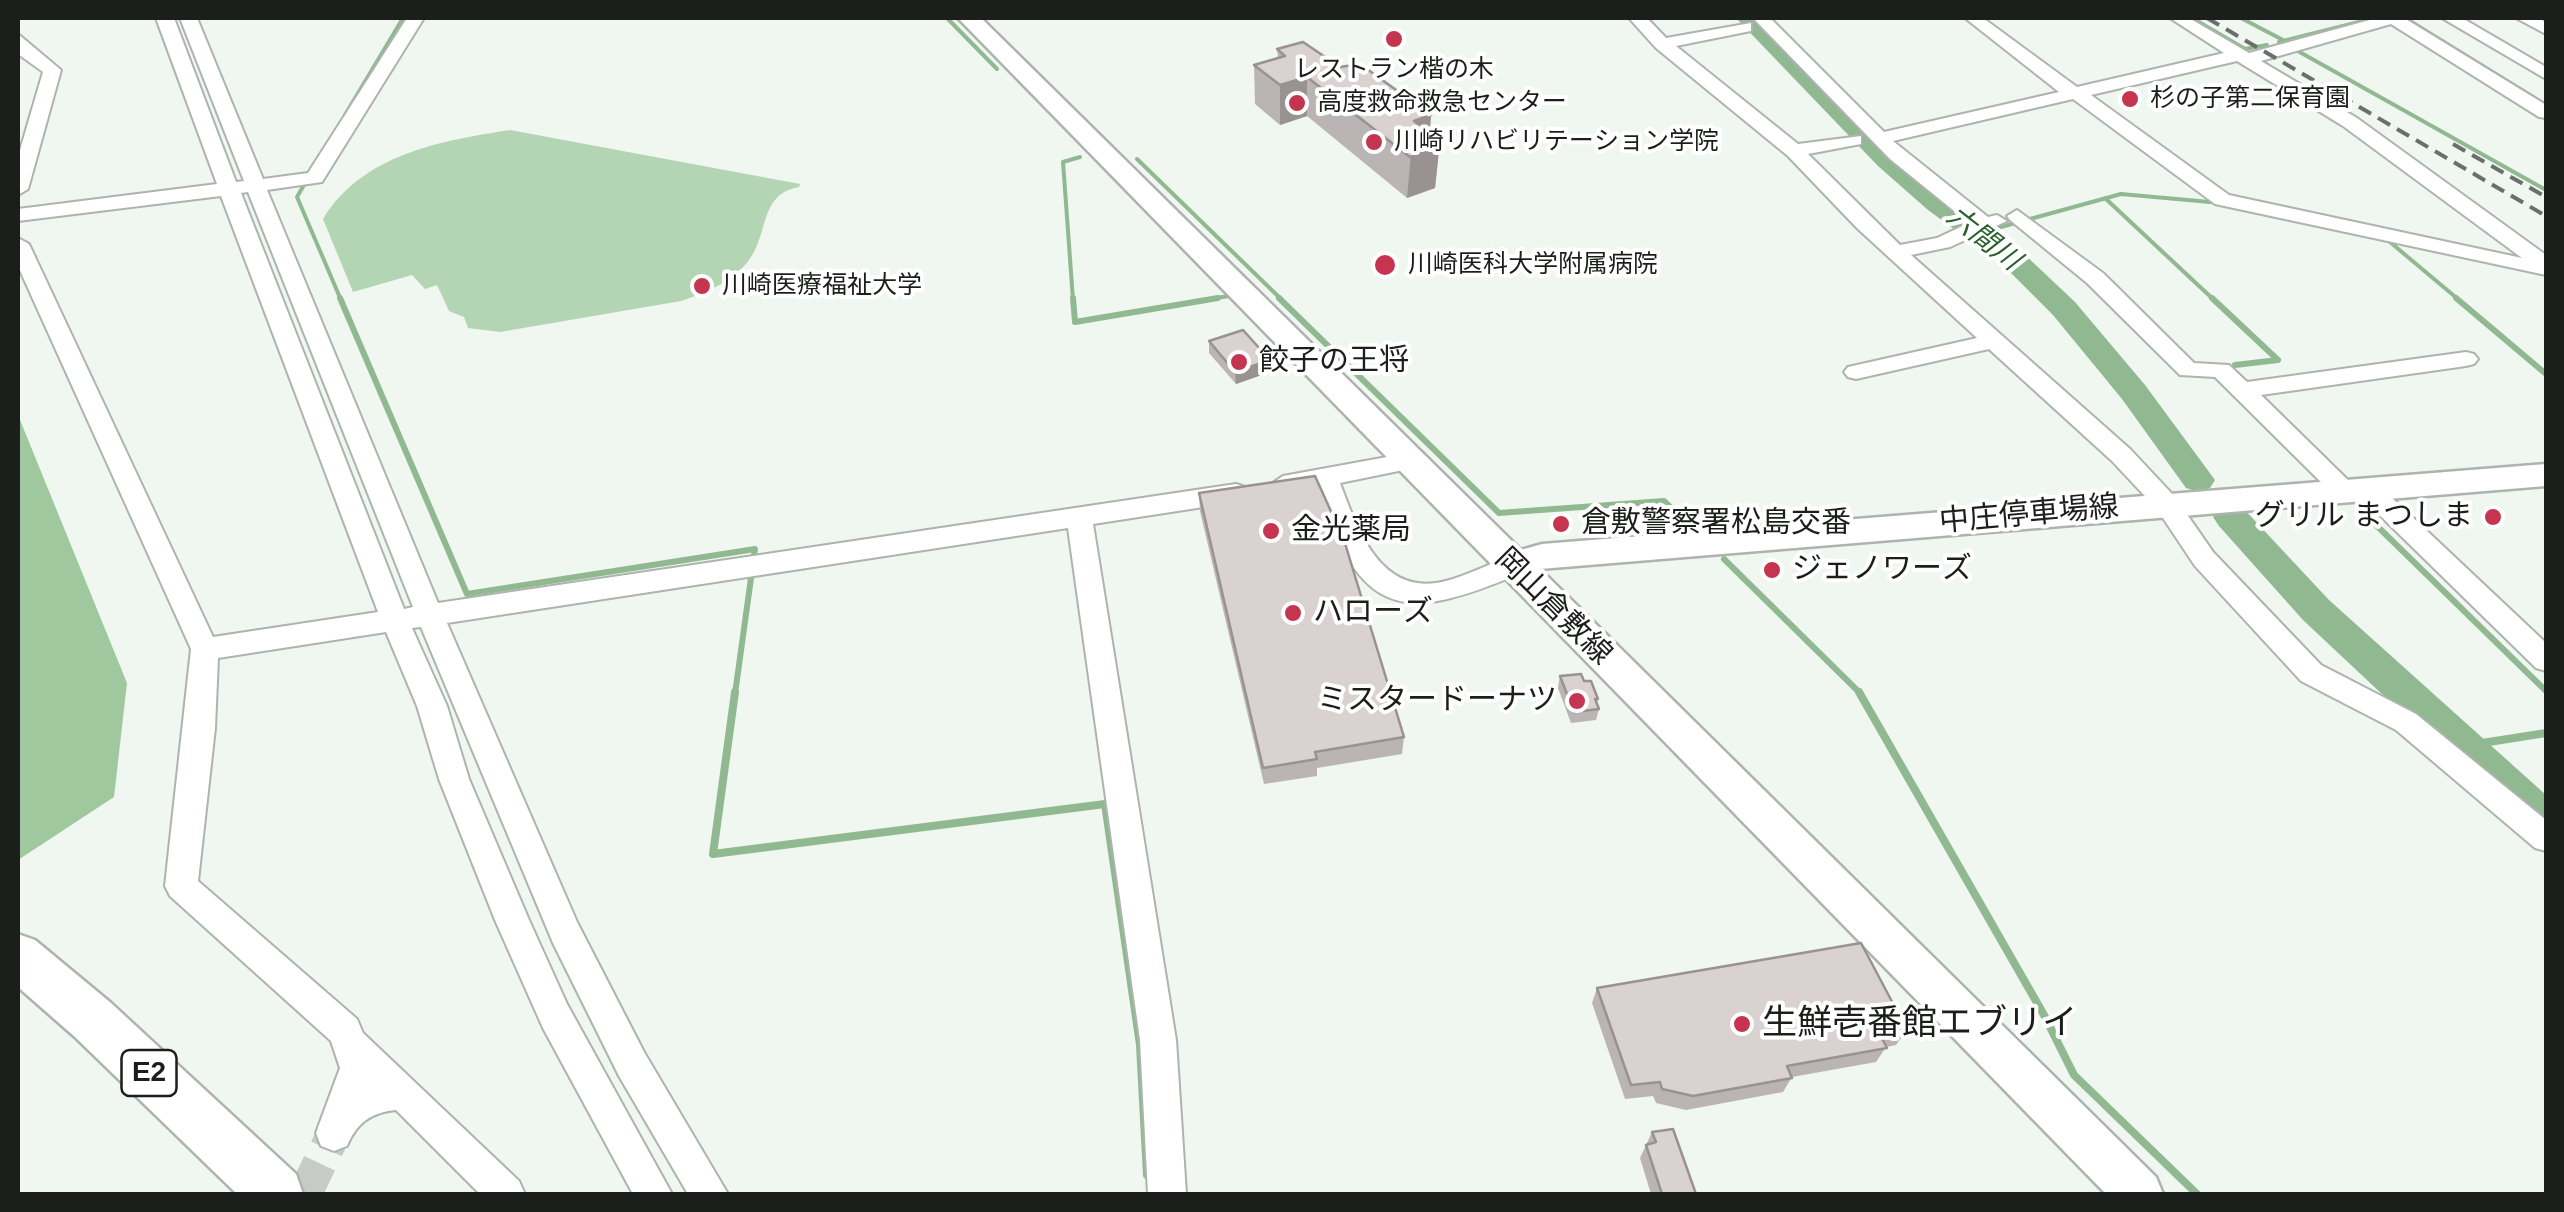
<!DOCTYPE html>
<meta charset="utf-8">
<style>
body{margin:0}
#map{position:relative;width:2564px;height:1212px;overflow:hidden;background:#f0f6f0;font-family:Arial,sans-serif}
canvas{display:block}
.frame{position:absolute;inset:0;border:20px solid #1c1e1c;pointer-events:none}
</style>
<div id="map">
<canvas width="2564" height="1212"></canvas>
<div class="frame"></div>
</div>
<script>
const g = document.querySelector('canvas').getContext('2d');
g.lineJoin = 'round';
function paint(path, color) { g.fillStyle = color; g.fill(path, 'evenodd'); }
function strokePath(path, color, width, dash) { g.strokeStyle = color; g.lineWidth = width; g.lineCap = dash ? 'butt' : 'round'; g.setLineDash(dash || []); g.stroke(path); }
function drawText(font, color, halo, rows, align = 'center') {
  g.font = font + ' Arial,"Noto Sans JP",sans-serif'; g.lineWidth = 8; g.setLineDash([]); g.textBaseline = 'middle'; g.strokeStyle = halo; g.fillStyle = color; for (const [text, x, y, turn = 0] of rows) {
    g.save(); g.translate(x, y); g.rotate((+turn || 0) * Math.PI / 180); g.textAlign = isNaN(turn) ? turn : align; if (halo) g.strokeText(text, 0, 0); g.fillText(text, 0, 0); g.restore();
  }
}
const green = new Path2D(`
 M510,130L800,184L799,187C759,194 769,234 749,260C733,282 705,293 681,301L500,332L468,328L464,317L449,311L437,285L425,289L412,275L353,292L323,219C363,154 440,141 510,130Z`);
const forest = new Path2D(`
 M18,415L127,683L114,797L18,860Z`);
const streamFar2 = new Path2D(`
 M947,18L997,69
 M2192,18L2245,49L2267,45
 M2241,18L2283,40
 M2405,18L2546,105
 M2280,41L2546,190
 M2279,42L2375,18
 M345,115L403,18
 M1137,159L1282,300
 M308,178L297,197L341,300
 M2105,198L2214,300
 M1979,233L2121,194L2221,203
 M2384,237L2459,300
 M1073,300L1063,162L1080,157
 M1203,300L1229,296`);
const streamFar1 = new Path2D(`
 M340,298L467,594L755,549L735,694
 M1073,298L1075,322L1218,298
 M1279,298L1499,513L1664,501L1686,522
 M2212,298L2278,360L2235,365
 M2456,298L2546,374
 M2375,524L2546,691
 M1724,559L1861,694`);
const stream = new Path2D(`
 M735,692L713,854L1105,804L1140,1045L1147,1175
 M1859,692L2044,1015L2074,1075L2197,1194
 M2463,746L2546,733`);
const river = new Path2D(`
 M1736,18H1760L1897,155L1948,198L2022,252L2075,302L2145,385L2215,480L2210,488L2198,492L2186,488L2122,399L2053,315L2002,264L1928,210L1878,166Z
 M2231,505L2243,508L2329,600L2546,795V839L2531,834L2303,620L2219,526L2213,517L2219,508Z`);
const minorTunnel = new Path2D(`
 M305,1194L334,1133`);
const minor = new Path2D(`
 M156,18H174L236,182L244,181L180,18H197L263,179L308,173L407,18H424L322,182L267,190L438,603L1236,484L1245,487L1249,493L1236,502L1093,524L1176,1040L1186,1194H1148L1140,1040L1068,528L447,623L577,922L644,1052L728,1194H688L619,1076L553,943L421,627L412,628L447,706L469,779L529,920L567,1004L672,1194H633L543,1028L495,920L439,779L417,706L386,632L218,658L215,728L198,881L357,1019L363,1033L519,1181L525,1194H480L396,1110C371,1112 356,1124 347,1146L334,1151L321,1146L316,1133L340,1068L331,1041L170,896L165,886L191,649L18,266V238L29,244L213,637L378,612L221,196L18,221V209L217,184ZM248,192L413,607L404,609L241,193Z
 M1629,18H1647L1666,38L1751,23V31L1676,46L1798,144L1861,136V144L1808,154L1900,245L1937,238L1969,223L1890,159L1753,18H1770L1884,132L2059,92L1965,18H1983L2077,87L2224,53L2170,18H2189L2249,53L2377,18H2404L2546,105V118L2539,117L2391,24L2261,61L2357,118L2546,255V275L2215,204L2073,99L1893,141L1988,217L1997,215L2007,221L1950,247L1911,255L2130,449L2175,497L2213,552L2321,665L2416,714L2546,820V851L2535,848L2396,730L2301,681L2195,566L2157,509L2112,461L1989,349L1856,379L1848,377L1844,372L1848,367L1977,338L1857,228L1788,156L1656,48ZM2237,61L2343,126L2522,258L2229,195L2091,95Z
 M2442,18H2462L2546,67V79Z
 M2516,18H2537L2546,22V34Z
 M18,34L61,70L28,189L18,195V157L43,72L18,54Z
 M2017,210L2103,273L2194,363L2229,365L2247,382L2466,352L2474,354L2478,359L2474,364L2466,366L2261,395L2354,486L2366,479L2375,482L2546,643V671L2536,668L2356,492L2344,499L2335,496L2215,377L2180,375L2087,283L2010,220L2007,216Z
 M1409,453L1421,461L1418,467L1340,483C1358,532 1382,598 1446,581C1469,575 1490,563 1512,556L1521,559L1525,566L1521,573C1401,624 1362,618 1316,487L1283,494L1270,485L1283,476Z`);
const major = new Path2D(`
 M958,18H981L1521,550L1542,544L2546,464V486L1540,569L2156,1177L2163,1194H2106Z`);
const highway = new Path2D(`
 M18,934L35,940L111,1003L296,1174L303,1194H237L75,1037L18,987Z`);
const rail = new Path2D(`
 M2207,18L2546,216
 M2453,144L2546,197`);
const wall = new Path2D(`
 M1277,49L1340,67L1431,115L1430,133L1440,141L1435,188L1407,198L1307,116L1280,125L1255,104L1254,65L1278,58Z
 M1209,341L1270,360V372L1236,384L1209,353Z
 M1199,493L1404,737L1402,754L1317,768V776L1264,784L1200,511Z
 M1560,676L1584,681L1598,699L1597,704L1599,709L1596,720L1571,723L1558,688Z
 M1597,988L1907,1030L1896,1045L1886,1047L1876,1062L1792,1077L1783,1092L1686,1110L1656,1103L1653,1096L1625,1099L1592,1003Z
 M1652,1132L1696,1194H1651L1640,1158Z`);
const shadedWall = new Path2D(`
 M1307,77V116L1280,125V85Z
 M1431,115L1428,151L1435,143L1440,141L1435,188L1407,198L1414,121Z
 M1270,360V372L1236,384L1235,372Z`);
const building = new Path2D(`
 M1303,42L1340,67L1360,64L1431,115L1414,121L1440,141L1435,143L1439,147L1410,157L1307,77L1280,85L1254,65L1285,56L1277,49Z
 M1243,330L1270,360L1235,372L1209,341Z
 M1315,476L1344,540L1404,737L1315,752L1317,759L1263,768L1199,493Z
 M1581,674L1584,681H1591L1598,699H1595L1599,709L1574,712L1560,676Z
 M1861,943L1907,1030L1880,1035L1887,1048L1787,1066L1792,1078L1693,1096L1662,1089L1660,1082L1631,1085L1597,988Z
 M1673,1129L1696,1194H1662L1646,1145L1656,1142L1652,1132Z`);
const markers = [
 [1394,39,10,"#c5354f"],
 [2130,99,10,"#c5354f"],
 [1297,103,10,"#c5354f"],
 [1374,142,10,"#c5354f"],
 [1385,265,12,"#c5354f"],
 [702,286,10,"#c5354f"],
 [1239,362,10,"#c5354f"],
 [2493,517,10,"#c5354f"],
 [1561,524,10,"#c5354f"],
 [1271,531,10,"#c5354f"],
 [1772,570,10,"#c5354f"],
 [1293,613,10,"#c5354f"],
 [1577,701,10,"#c5354f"],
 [1742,1024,10,"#c5354f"]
];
const farPoinames = [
 ["レストラン楷の木",1394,70,"center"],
 ["杉の子第二保育園",2150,99],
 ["高度救命救急センター",1317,103],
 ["川崎リハビリテーション学院",1394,142],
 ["川崎医科大学附属病院",1408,265],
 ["川崎医療福祉大学",722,286]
];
const farWaternames = [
 ["六間川",1983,239,38]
];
const shields = [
 [149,1073,55]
];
const shieldNames = [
 ["E2",149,1073]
];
const poiNames = [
 ["餃子の王将",1259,362],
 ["グリル まつしま",2473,517,"right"],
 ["倉敷警察署松島交番",1581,524],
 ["金光薬局",1291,531],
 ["ジェノワーズ",1792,570],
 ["ハローズ",1313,613],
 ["ミスタードーナツ",1557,701,"right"]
];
const streetNames = [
 ["中庄停車場線",2029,515,-5],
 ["岡山倉敷線",1553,607,45]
];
const nearPoinames = [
 ["生鮮壱番館エブリイ",1762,1024]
];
paint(green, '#b4d5b4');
paint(forest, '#9fc89f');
strokePath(streamFar2, '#91b991', 4);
strokePath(streamFar1, '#91b991', 6);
strokePath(stream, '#91b991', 8);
paint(river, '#91b991');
strokePath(minorTunnel, '#c6cbc6', 34, [34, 16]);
strokePath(minor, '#aeb3ae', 4);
strokePath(major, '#aeb3ae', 5);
strokePath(highway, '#aeb3ae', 5);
paint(minor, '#fff');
paint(major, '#fff');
paint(highway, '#fff');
strokePath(rail, '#6b6f6b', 4, [14, 8]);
paint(wall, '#bbb4b4');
paint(shadedWall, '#999292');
paint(building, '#dad1d1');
strokePath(building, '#999292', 2.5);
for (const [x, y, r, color] of markers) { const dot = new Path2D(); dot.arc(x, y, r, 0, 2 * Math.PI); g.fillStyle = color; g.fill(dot); strokePath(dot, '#fff', 4); }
drawText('25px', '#1c1e1c', '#fff', farPoinames, 'left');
drawText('italic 28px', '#28612c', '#fff', farWaternames);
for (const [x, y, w] of shields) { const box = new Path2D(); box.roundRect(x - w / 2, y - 23, w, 46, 8); g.fillStyle = '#fff'; g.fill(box); strokePath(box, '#1c1e1c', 2.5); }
drawText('bold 28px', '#1c1e1c', null, shieldNames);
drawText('30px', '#1c1e1c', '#fff', poiNames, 'left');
drawText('30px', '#1c1e1c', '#fff', streetNames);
drawText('35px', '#1c1e1c', '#fff', nearPoinames, 'left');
</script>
